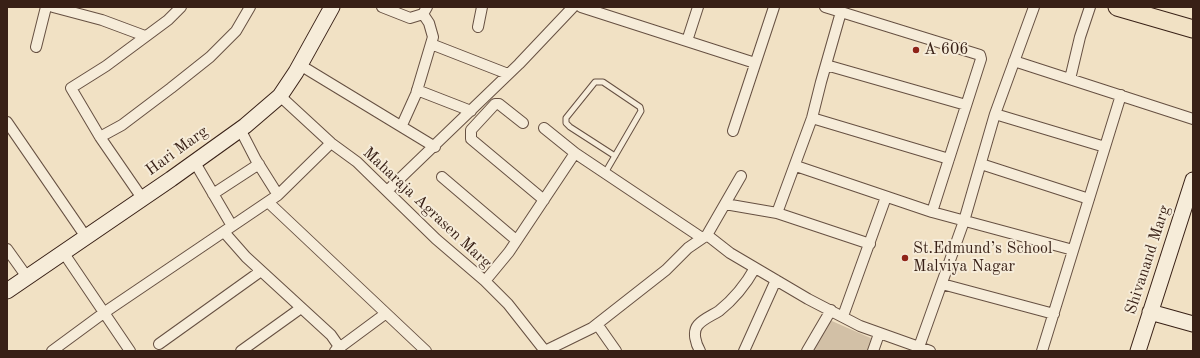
<!DOCTYPE html>
<meta charset="utf-8">
<style>
body{margin:0}
#map{position:relative;width:1200px;height:358px;overflow:hidden;background:#f1e1c4;font-family:"Old Standard TT",serif}
canvas{display:block}
.frame{position:absolute;inset:0;border:8px solid #382016;pointer-events:none}
</style>
<div id="map">
<canvas width="1200" height="358"></canvas>
<div class="frame"></div>
</div>
<script>
const g = document.querySelector('canvas').getContext('2d');
g.lineJoin = 'round';
function paint(path, color) { g.fillStyle = color; g.fill(path, 'evenodd'); }
function strokePath(path, color, width, dash) { g.strokeStyle = color; g.lineWidth = width; g.lineCap = dash ? 'butt' : 'round'; g.setLineDash(dash || []); g.stroke(path); }
function drawText(font, color, halo, rows, align = 'center') {
  g.font = font + ' "Old Standard TT",serif'; g.lineWidth = 4; g.setLineDash([]); g.textBaseline = 'middle'; g.strokeStyle = halo; g.fillStyle = color; for (const [text, x, y, turn = 0] of rows) {
    g.save(); g.translate(x, y); g.rotate((+turn || 0) * Math.PI / 180); g.textAlign = isNaN(turn) ? turn : align; if (halo) g.strokeText(text, 0, 0); g.fillText(text, 0, 0); g.restore();
  }
}
const green = new Path2D(`
 M825,318L882,343L879,351H808Z`);
const lane = new Path2D(`
 M605,173L641,111L640,107L603,82H595L566,118V123L570,127L615,156`);
const street = new Path2D(`
 M53,7L102,20L145,36
 M382,7L410,18L423,14L427,7
 M581,7L755,63
 M825,7L980,55L981,59L932,212
 M478,27L482,7
 M687,41L698,7
 M431,44L508,74
 M36,47L46,7
 M1014,61L1193,119
 M300,65L435,147
 M826,65L966,105
 M1070,79L1080,37L1090,7
 M417,90L471,111
 M280,96L331,143L357,162L436,239L485,281L508,304L545,351
 M995,114L1105,147
 M812,118L949,159
 M7,122L86,237
 M523,123L499,104H495L471,130V139L544,200
 M402,125L416,94L433,37L429,23L423,14
 M544,128L575,153L702,238
 M240,129L256,160L278,195
 M733,131L774,7
 M100,137L122,125L171,88L210,57L236,31L250,7
 M194,161L232,226
 M981,164L1089,199
 M796,166L932,212L1073,250
 M442,177L516,240
 M387,191L519,64L573,7
 M213,194L259,164
 M142,198L100,137L71,88L106,66L168,20L181,7
 M268,202L426,351
 M725,204L777,213L870,244
 M777,213L812,118L821,82L841,12
 M224,232L246,257L331,335L338,345L336,351
 M707,235L730,253L808,299L860,326L930,351
 M7,249L27,277
 M63,252L130,351
 M485,281L509,252L575,153
 M942,284L1054,314
 M843,316L886,197
 M597,324L616,351
 M159,344L261,271
 M919,347L964,221L995,114L1034,7
 M52,351L105,312L278,195L331,143
 M241,351L301,308
 M335,351L385,314
 M545,351L592,328L666,270L688,248L707,235L741,176
 M700,351C696,344 692,332 698,325C703,319 713,315 719,311C734,299 746,284 755,268
 M744,351L776,280
 M807,351L831,310
 M873,351L879,334
 M1042,351L1121,95`);
const secondary = new Path2D(`
 M7,291L171,179L245,126L280,96L296,72L332,7
 M1150,312L1193,324
 M1138,351L1193,180`);
const primary = new Path2D(`
 M1117,7L1193,29`);
const markers = [
 [916,50,4,"#8f2418"],
 [905,258,4,"#8f2418"]
];
const poiNames = [
 ["A 606",924,50],
 ["St.Edmund’s School",913,249],
 ["Malviya Nagar",913,267]
];
const streetNames = [
 ["Hari Marg",177,151,-36],
 ["Maharaja Agrasen Marg",427,208,43],
 ["Shivanand Marg",1148,260,-72]
];
paint(green, '#d2c0a6');
strokePath(lane, '#665042', 7);
strokePath(street, '#665042', 12);
strokePath(secondary, '#382016', 17);
strokePath(primary, '#382016', 19);
strokePath(lane, '#f6ecd9', 5);
strokePath(street, '#f6ecd9', 10);
strokePath(secondary, '#f6ecd9', 15);
strokePath(primary, '#f1e1c4', 17);
for (const [x, y, r, color] of markers) { const dot = new Path2D(); dot.arc(x, y, r, 0, 2 * Math.PI); g.fillStyle = color; g.fill(dot); strokePath(dot, '#f6ecd9', 1.5); }
drawText('16px', '#382016', '#f6ecd9', poiNames, 'left');
drawText('16px', '#382016', '#f6ecd9', streetNames);
</script>
